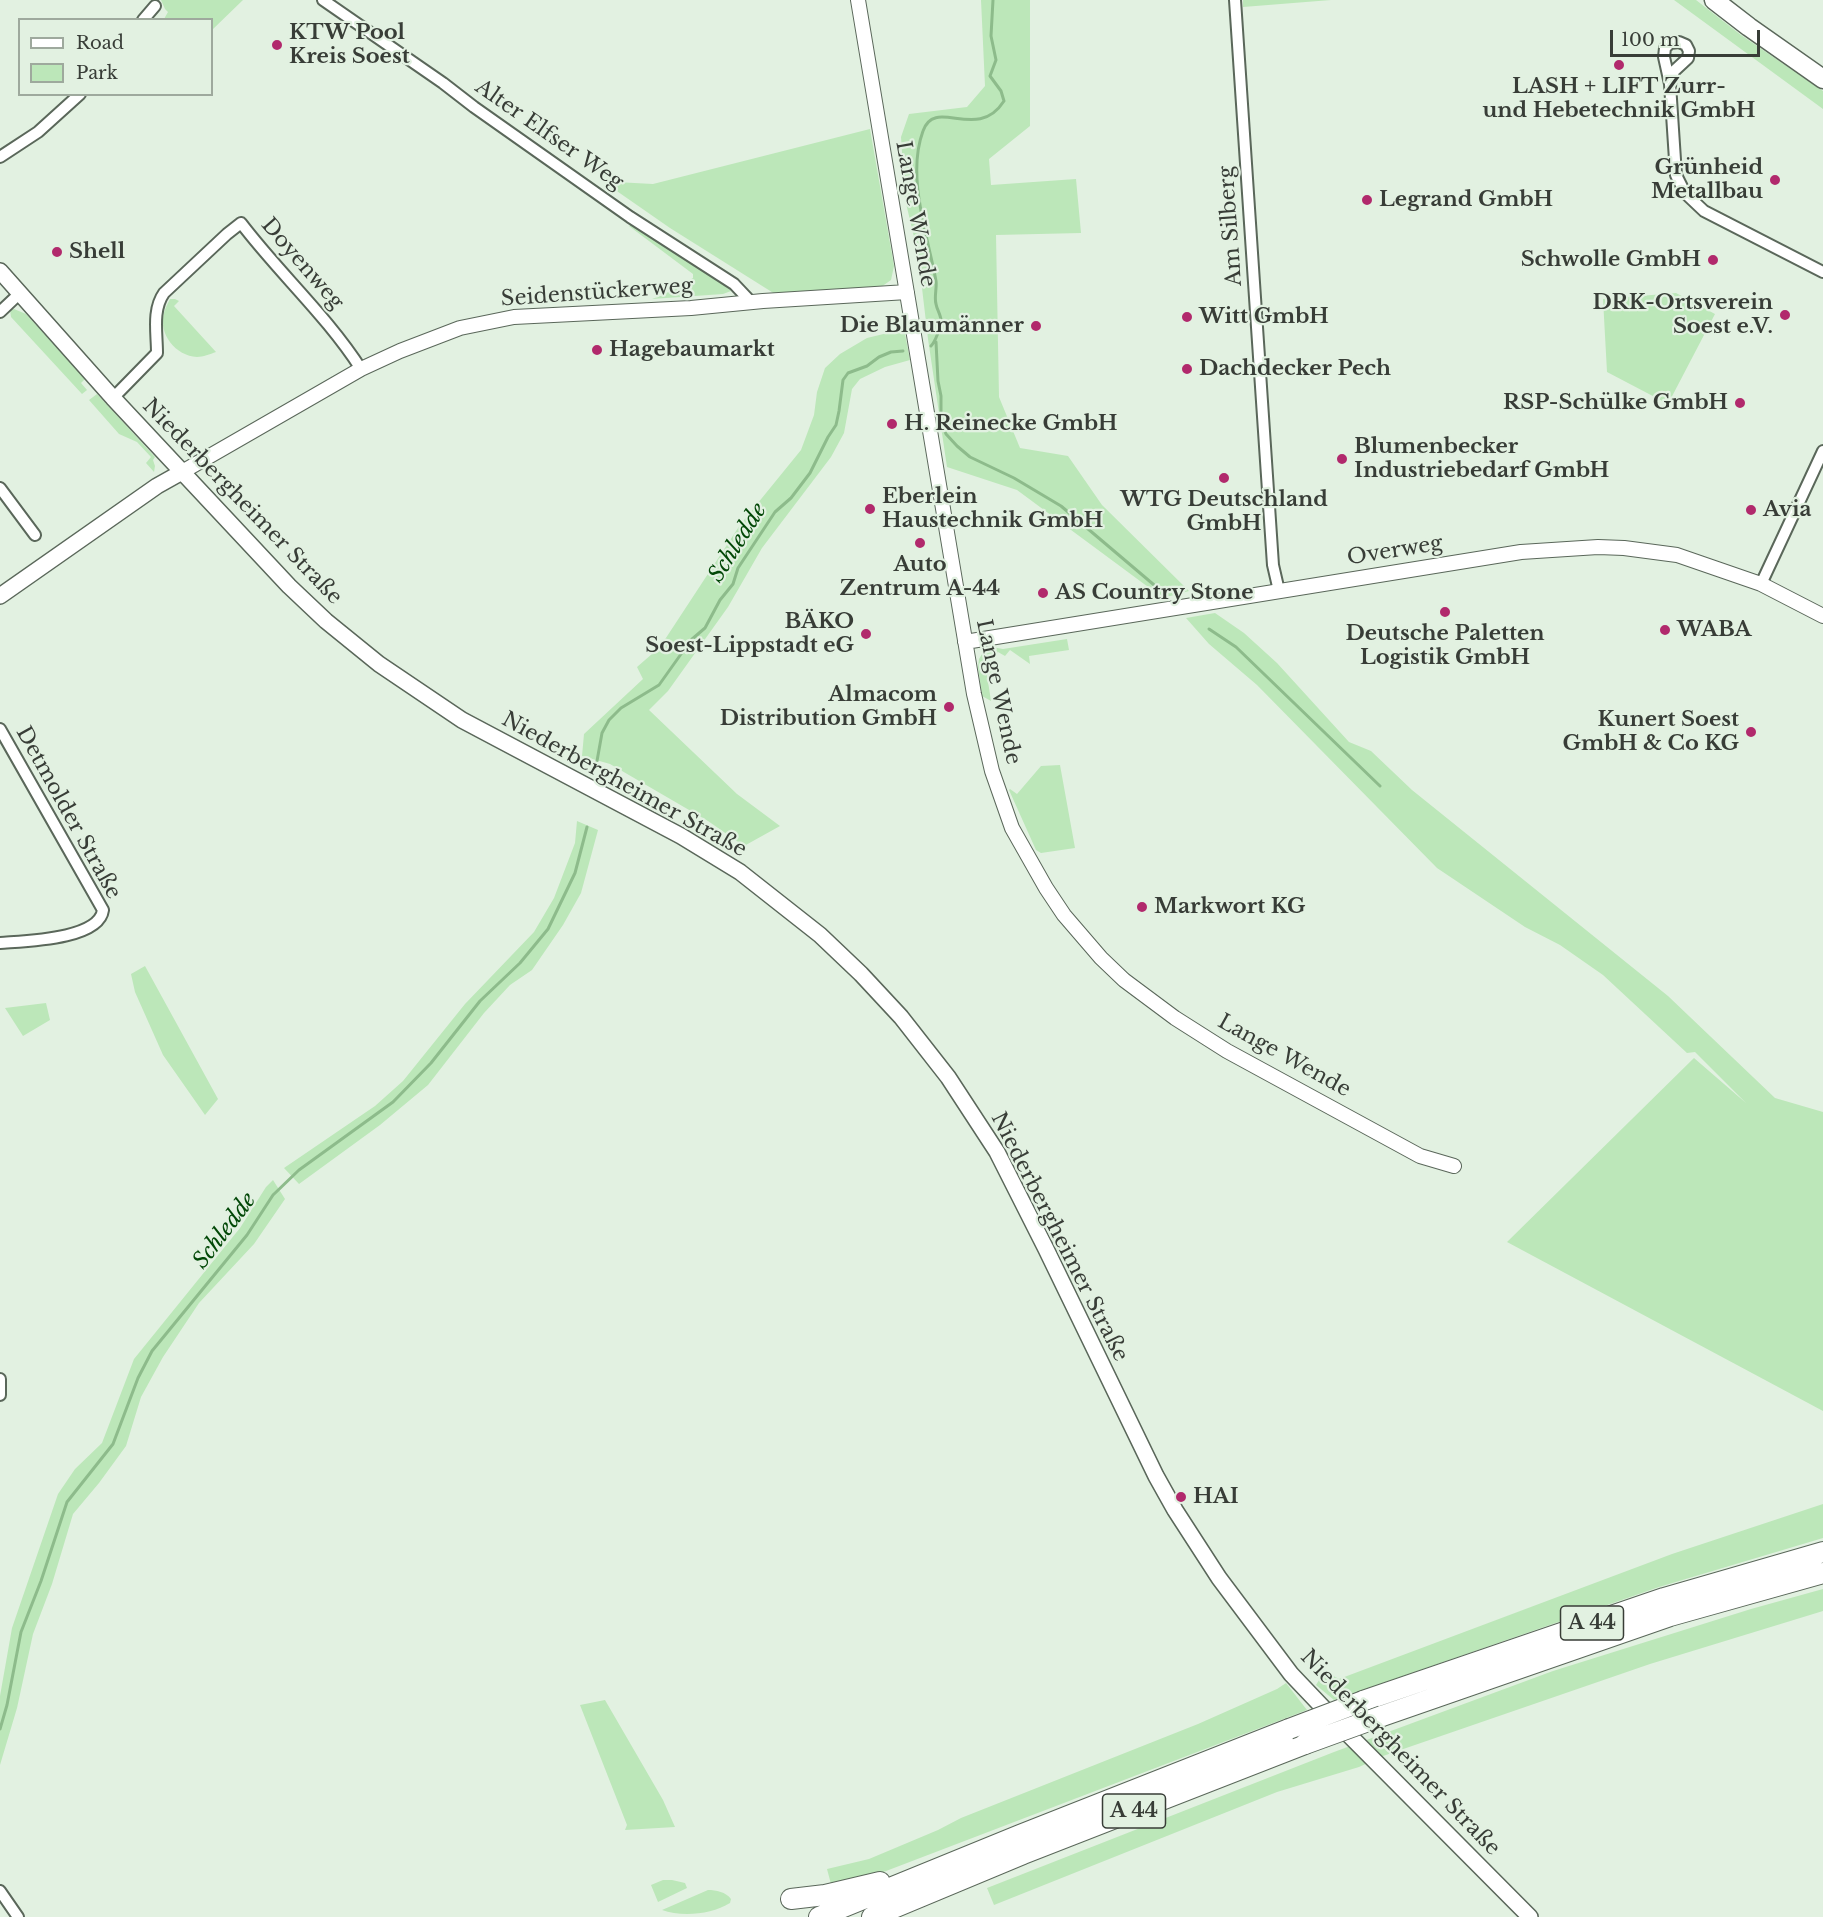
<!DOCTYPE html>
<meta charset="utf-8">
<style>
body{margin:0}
#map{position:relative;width:1823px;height:1917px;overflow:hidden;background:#e2f1e1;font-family:"Libre Baskerville",serif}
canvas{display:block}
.legend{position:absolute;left:18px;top:18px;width:195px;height:78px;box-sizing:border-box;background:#e2f1e1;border:2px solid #9ea99d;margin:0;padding:8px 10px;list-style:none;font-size:18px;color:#383d37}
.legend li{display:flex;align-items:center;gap:12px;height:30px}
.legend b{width:30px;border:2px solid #9ea99d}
.scale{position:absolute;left:1610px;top:30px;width:150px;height:27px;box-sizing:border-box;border:3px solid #383d37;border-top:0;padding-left:8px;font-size:18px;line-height:21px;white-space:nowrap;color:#383d37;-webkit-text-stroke:4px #e2f1e1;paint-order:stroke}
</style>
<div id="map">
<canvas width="1823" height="1917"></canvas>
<ul class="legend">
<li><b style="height:8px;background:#fff"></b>Road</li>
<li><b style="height:16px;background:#bce7b9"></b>Park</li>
</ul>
<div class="scale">100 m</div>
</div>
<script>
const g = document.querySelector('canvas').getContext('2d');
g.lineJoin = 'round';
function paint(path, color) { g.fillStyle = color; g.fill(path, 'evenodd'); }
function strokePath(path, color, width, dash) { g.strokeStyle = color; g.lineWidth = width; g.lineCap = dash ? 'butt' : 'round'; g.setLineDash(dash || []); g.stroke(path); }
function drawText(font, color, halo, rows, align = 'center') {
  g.font = font + ' "Libre Baskerville",serif'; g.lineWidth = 4.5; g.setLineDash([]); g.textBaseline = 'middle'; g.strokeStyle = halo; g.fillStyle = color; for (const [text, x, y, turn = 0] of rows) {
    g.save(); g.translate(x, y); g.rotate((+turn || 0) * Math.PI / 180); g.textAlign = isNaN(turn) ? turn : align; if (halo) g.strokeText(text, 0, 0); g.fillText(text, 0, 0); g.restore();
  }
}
const green = new Path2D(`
 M161,0H243L212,30V20L164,19L168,12L165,9Z
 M981,0H1030V126L989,159L991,185L1076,179L1081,233L996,235L999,397L1020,448L1068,456L1102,505L1189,591L1163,598L1017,490L947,467L928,339L918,254L905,199L901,137L909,114L967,107L985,86Z
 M1243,0H1331L1243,7Z
 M1674,0H1696L1741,35L1823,91V109Z
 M870,129L894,266L891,280L881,287L775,294L670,228L611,187L616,182L653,184Z
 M632,224L726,284L731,291L723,294L652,299L663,295L693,278V274L629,226Z
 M1676,293L1715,314L1668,404L1607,372L1603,299Z
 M170,299H175L179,301L174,306L216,352C210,354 203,357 197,357C176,356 158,334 164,313C165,308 168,303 170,299Z
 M14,309L26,314L85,379L81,383L87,390L82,394L11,317L10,310Z
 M904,329L910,360L885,367L860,379L852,389L844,433L831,457L762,548L728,607L668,691L649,710L737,794L780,826L744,846L708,821L610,764L582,756L584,734L643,679L637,667L660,647L740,525L801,450L814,415L817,392L825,368L840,354L867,338Z
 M97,394L155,457L153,460L155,466L154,472L146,463L151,457L137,442L119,434L89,400Z
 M1215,613L1244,633L1277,663L1349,742L1371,751L1412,790L1668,996L1775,1098L1823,1112V1411L1507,1242L1694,1058L1746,1103L1695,1052L1687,1053L1603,975L1560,945L1525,927L1437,868L1257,685L1209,644L1186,618Z
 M1067,639L1069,650L1029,656L1030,664L1010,650L1005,656L998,652L987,668L993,673L987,675L991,701L982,696L978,667L979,659L984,651L992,647L1003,649Z
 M1060,765L1075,848L1041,853L1036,850L1009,790L1010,789L1017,794L1041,766Z
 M577,821L598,830L581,893L563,925L532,970L510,985L484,1013L428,1085L380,1125L299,1184L284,1168L375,1106L403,1081L465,1004L534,932L554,898L575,843Z
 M145,966L218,1099L205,1115L163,1055L135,992L131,974Z
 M46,1003L50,1020L23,1036L5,1008Z
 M273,1180L285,1199L254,1244L199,1303L163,1357L141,1397L126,1446L99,1483L73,1514L52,1584L33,1634L17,1708L0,1765V1696L12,1628L58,1494L75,1469L102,1443L134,1359L240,1228L266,1187Z
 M1823,1504V1538L1659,1587L1334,1700L1316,1685L1321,1677L1330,1674L1339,1679L1672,1554Z
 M1823,1589V1611L1650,1664L1383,1756L1359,1767L1277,1792L994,1905L987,1888L1334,1752L1553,1671L1751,1609Z
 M1286,1683L1307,1710L873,1876L831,1884L827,1869L869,1859L938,1830L961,1818L1198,1724L1277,1689Z
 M605,1700L663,1800L675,1827L625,1830L627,1825L580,1705Z
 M663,1880H672L685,1883L687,1888L658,1902L651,1885Z
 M708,1890C716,1890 726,1892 731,1899L730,1903C711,1915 681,1917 662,1910Z`);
const stream = new Path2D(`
 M936,342L938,381L941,396V423L946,434L957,446L970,457L1014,478L1061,506L1160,590
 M931,346C935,342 941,327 941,321C941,315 937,310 936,304C934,297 937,288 936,281C928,236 906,177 923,131C935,96 977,143 1004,101L1001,91L990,76L996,60L991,36L993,0
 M1209,629L1236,647L1380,786
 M597,761L602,733L609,720L621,708L659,685L691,640L705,628L720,600L733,584L738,568L775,512L791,498L810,473L828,437L836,425L839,411L843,380L848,373L867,366L879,357L891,352L903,351
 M0,1729L7,1705L21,1632L41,1581L67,1502L113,1444L138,1378L152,1351L247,1235L273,1195L299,1170L393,1102L431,1063L480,1001L520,963L548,929L575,873L587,827`);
const minor = new Path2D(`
 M323,0L443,83L474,107L630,217L734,284L751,302
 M1235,0L1273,565L1279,591
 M143,20L155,6
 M1670,84L1674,71L1688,58L1689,51L1686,45L1679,42L1670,43L1665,48L1664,57L1670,84L1676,175L1685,193L1704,211L1823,272
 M0,157L38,132L80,94
 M0,312L20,293
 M113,398L157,353C157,333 152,310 164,293L227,234L241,223C279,273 327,316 361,369
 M0,488L35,535
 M1761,584L1823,451
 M0,729L103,910C99,940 23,941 0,943
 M0,1379V1395
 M0,1891L18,1917`);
const tertiary = new Path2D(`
 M858,0L974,694L992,771L1012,828L1046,888L1064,915L1101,958L1124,980L1175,1018L1227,1051L1420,1156L1454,1166
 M182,472L361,369L400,351L460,328L514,317L691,308L763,301L907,292
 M965,642L1521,552L1598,547L1624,548L1677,555L1761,584L1823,616`);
const secondary = new Path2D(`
 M0,271L113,398L289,586L326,621L379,664L462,720L681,836L740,872L820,935L861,974L901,1017L948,1077L997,1152L1046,1249L1156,1476L1175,1510L1219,1578L1291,1674L1350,1736L1530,1917
 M0,596L157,486L182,472`);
const trunk = new Path2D(`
 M1714,0L1749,27L1823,79`);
const motorway = new Path2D(`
 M1363,1701L1664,1598L1823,1552
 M1382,1716L1670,1616L1823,1573
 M791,1899L825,1895L880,1882
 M819,1917L1020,1835L1289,1729
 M872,1917L1023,1854L1305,1744`);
const motorwayBridge = new Path2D(`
 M1289,1729L1363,1701
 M1305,1744L1382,1716`);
const markers = [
 [277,45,6,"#b1296c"],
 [1619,65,6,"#b1296c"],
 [1775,180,6,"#b1296c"],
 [1367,200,6,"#b1296c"],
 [57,252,6,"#b1296c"],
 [1713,260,6,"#b1296c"],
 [1785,315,6,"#b1296c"],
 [1187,317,6,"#b1296c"],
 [1036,326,6,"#b1296c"],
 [597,350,6,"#b1296c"],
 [1187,369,6,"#b1296c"],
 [1740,403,6,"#b1296c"],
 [892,424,6,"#b1296c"],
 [1342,459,6,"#b1296c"],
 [1224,478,6,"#b1296c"],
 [870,509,6,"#b1296c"],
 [1751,510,6,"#b1296c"],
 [920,543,6,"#b1296c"],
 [1043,593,6,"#b1296c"],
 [1445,612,6,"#b1296c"],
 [1665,630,6,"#b1296c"],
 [866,634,6,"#b1296c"],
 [949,707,6,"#b1296c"],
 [1751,732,6,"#b1296c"],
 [1142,907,6,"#b1296c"],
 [1181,1497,6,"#b1296c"]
];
const shields = [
 [1592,1623,63],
 [1134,1811,63]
];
const shieldNames = [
 ["A 44",1592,1623],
 ["A 44",1134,1811]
];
const poiNames = [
 ["KTW Pool",289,33],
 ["Kreis Soest",289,57],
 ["LASH + LIFT Zurr-",1619,87,"center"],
 ["und Hebetechnik GmbH",1619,111,"center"],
 ["Grünheid",1763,168,"right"],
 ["Metallbau",1763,192,"right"],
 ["Legrand GmbH",1379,200],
 ["Shell",69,252],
 ["Schwolle GmbH",1701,260,"right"],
 ["DRK-Ortsverein",1773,303,"right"],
 ["Soest e.V.",1773,327,"right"],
 ["Witt GmbH",1199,317],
 ["Die Blaumänner",1024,326,"right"],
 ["Hagebaumarkt",609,350],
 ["Dachdecker Pech",1199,369],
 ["RSP-Schülke GmbH",1728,403,"right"],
 ["H. Reinecke GmbH",904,424],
 ["Blumenbecker",1354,447],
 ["Industriebedarf GmbH",1354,471],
 ["Eberlein",882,497],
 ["Haustechnik GmbH",882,521],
 ["WTG Deutschland",1224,500,"center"],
 ["GmbH",1224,524,"center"],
 ["Avia",1763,510],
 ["Auto",920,565,"center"],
 ["Zentrum A-44",920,589,"center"],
 ["AS Country Stone",1055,593],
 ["BÄKO",854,622,"right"],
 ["Soest-Lippstadt eG",854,646,"right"],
 ["WABA",1677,630],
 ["Deutsche Paletten",1445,634,"center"],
 ["Logistik GmbH",1445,658,"center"],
 ["Almacom",937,695,"right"],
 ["Distribution GmbH",937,719,"right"],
 ["Kunert Soest",1739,720,"right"],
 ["GmbH & Co KG",1739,744,"right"],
 ["Markwort KG",1154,907],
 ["HAI",1193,1497]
];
const streetNames = [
 ["Alter Elfser Weg",549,135,35],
 ["Lange Wende",915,214,80],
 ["Am Silberg",1231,226,-94],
 ["Doyenweg",302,264,49],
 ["Seidenstückerweg",597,293,-4],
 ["Niederbergheimer Straße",242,502,46],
 ["Overweg",1395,551,-9],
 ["Lange Wende",998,692,78],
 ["Niederbergheimer Straße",624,785,29],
 ["Detmolder Straße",68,813,61],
 ["Lange Wende",1284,1056,29],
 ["Niederbergheimer Straße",1059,1237,63],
 ["Niederbergheimer Straße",1400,1753,46]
];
const waterNames = [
 ["Schledde",738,543,-58],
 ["Schledde",225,1231,-53]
];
paint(green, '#bce7b9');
strokePath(stream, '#8dbb8b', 3);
strokePath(minor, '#5a675a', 14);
strokePath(tertiary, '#5a675a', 16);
strokePath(secondary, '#5a675a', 18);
strokePath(trunk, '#5a675a', 21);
strokePath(motorway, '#5a675a', 22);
strokePath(minor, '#fff', 10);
strokePath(tertiary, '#fff', 14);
strokePath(secondary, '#fff', 15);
strokePath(trunk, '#fff', 18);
strokePath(motorway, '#fff', 20);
strokePath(motorwayBridge, '#5a675a', 22, []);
strokePath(motorwayBridge, '#fff', 20);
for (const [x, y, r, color] of markers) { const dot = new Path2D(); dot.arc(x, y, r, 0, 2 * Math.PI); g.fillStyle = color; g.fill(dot); strokePath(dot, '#e2f1e1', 2); }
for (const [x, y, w] of shields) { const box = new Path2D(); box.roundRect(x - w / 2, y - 17, w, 34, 4.5); g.fillStyle = '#e2f1e1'; g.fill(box); strokePath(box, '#383d37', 1.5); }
drawText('bold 20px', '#383d37', null, shieldNames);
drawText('bold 21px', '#383d37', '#e2f1e1', poiNames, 'left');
drawText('21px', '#383d37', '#e2f1e1', streetNames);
drawText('italic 22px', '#024807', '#e2f1e1', waterNames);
</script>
